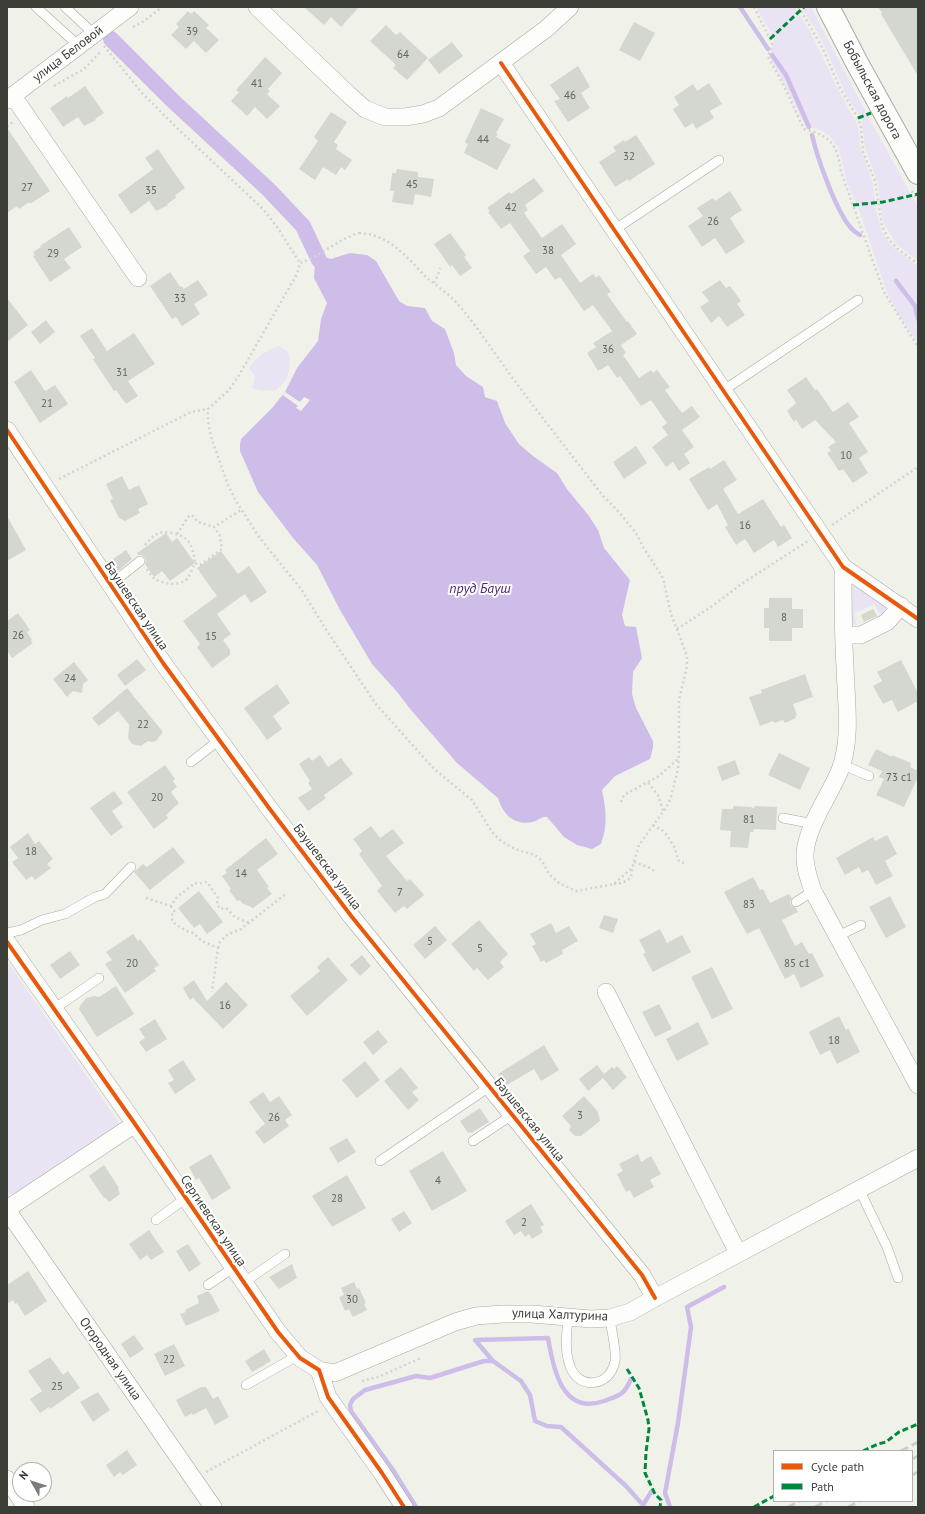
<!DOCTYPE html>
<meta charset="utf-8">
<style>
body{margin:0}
#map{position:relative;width:925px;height:1514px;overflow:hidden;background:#f0f2ea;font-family:"PT Sans",sans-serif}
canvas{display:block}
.frame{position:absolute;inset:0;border:8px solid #3b3d37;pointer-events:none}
.legend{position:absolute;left:773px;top:1450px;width:140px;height:52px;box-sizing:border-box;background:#fff;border:1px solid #b1b1af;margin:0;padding:5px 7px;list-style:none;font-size:12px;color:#3b3d37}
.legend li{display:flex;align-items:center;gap:8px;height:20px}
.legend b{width:20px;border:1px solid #b1b1af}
.north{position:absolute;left:12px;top:1462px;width:40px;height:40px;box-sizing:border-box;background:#fff;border:1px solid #b1b1af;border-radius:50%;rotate:309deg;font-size:11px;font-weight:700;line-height:16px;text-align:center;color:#3b3d37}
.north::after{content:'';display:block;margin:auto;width:14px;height:18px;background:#7a7c76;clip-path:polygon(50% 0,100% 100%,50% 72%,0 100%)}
</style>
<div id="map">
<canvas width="925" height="1514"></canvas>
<div class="frame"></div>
<ul class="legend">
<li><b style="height:5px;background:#e8590c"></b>Cycle path</li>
<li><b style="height:5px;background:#00873e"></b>Path</li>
</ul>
<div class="north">N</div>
</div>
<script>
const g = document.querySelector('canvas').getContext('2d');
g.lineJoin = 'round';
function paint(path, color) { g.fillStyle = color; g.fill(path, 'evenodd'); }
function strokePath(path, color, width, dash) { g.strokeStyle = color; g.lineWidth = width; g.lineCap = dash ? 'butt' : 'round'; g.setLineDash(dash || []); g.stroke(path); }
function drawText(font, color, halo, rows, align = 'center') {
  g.font = font + ' "PT Sans",sans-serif'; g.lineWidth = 4; g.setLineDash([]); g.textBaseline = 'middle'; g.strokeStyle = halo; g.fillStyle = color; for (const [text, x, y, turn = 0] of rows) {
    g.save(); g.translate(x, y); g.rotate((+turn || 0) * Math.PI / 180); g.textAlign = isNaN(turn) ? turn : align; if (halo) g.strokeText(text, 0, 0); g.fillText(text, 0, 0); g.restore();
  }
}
const green = new Path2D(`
 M756,7H795L810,31L840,93L856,122L859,130L860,147L873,183L876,211L882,232L889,243L895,249L918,266V343L897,312L886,290L858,207L847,183L839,149L831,138L824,132L814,128L806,127L770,57L774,41L771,33Z
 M800,7H811L866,112L918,207V261L896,244L884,224L881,210L878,184L865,148L861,118L846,95L828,54L815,28Z
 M279,346L288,352C292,367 289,381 276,390L261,391L252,388L255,376L249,368C254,359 268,349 279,346Z
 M853,586H855L886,607L882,618L874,604L855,613L856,625L852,624L851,588Z
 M7,961L120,1124L27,1188L13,1194H7Z`);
const water = new Path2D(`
 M350,253L367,255L376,261L399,301L407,306L425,308L432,321L445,329L454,353L456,365L466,376L483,387L485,397L497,401L505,423L519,444L533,456L557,473L567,489L589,516L598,530L604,548L630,580L622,615L625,626L636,627L642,658L633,672L632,694L636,708L653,741V747L650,759L615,776L602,790C606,809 608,825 601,844L592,849L577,845L564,837L547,817C542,816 538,821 533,822C515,826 503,815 498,798L457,763L411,710L398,693L372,664L340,610L317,565L293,538L258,492L240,451V444L241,439L272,408L285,392L297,368L318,341L321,319L327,303L314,278L315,262L324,257L331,259Z`);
const pier = new Path2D(`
 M285,392L300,402L304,397L310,400L301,411L296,408L298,406L283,395Z`);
const stream = new Path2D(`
 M740,7L768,49
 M772,55L786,75L809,127
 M812,135C817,157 837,215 853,230C855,232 858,234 860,235
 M896,281L915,306L918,319
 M493,1361L475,1340L548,1338C553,1368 562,1416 604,1401C620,1395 624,1395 631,1379
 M416,1507L393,1470L351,1411L350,1405L353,1399L365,1390L416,1376L430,1378L484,1361H493L521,1381L530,1395L535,1421L547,1426L561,1427L626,1486L643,1505L651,1492
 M670,1507L665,1493L678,1423L691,1327L687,1307L724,1287`);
const canal = new Path2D(`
 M111,39L172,100L269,190L303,226L319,260`);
const building = new Path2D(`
 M304,7H359L341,27L331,17L324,25Z
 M878,7H918V76L881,14L882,13Z
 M188,11L191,14L194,11L209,25L206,28L219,40L206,53L194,41L186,49L171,35L179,27L176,24Z
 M634,22L655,33L640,61L619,50Z
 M386,25L396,35L400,32L428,58L407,80L393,68L396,65L370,41Z
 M452,42L463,56L439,74L428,60Z
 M265,57L282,73L268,89L270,91L267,94L280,106L267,119L255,107L247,116L231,101L239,92L236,90Z
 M578,66L590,87L581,93L590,108L568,122L554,101L560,99L550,85Z
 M709,83L722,104L710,111L714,118L696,129L693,123L685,128L673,109L679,105L674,97L693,84L697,91Z
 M85,86L104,113L95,119L96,120L84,126L78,117L63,127L50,108L67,96L68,98Z
 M481,108L504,119L496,133L498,134L496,137L511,145L497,170L464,153L468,144L465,142Z
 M331,112L347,122L334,142L338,145L336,149L352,160L345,170L341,167L336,175L323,167L315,180L299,169L318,141L314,137Z
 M7,128L50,191L30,204L29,202L19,209L17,206L7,213Z
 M636,135L655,164L629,181L628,179L615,187L599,162L616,151L613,147L624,140L625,142Z
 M158,149L185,188L175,195L176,198L167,204L168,205L156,211L149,201L131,214L118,195L153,169L145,158Z
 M397,169L418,172V177L434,179L431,197L415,194L413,205L392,202L394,191H390L392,173H396Z
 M534,178L544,191L525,205L528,210L524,213L542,238L562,224L576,244L561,255L580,283L593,274L596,278L599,275L611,292L607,294L627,322L628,321L637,334L621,345L626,353L623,355L639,378L651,370L653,373L657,370L670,387L665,390L682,413L692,406L700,417L682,430L694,447L684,454L690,463L679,471L673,462L666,467L652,447L668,435L662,427L667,423L651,400L641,406L620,376L617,378L608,365L598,371L587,353L596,347L593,343L612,331L593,305L584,311L560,277L555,280L546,267L536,274L523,256L530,251L510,223L501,229L488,212L490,211L487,208L509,192L511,194Z
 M730,191L742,210L730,218L745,242L726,254L715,238L702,247L688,226L703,216L697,208L713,198L715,201Z
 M69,227L82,247L64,259L71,268L50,282L33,256L35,255L33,252L41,247L40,246Z
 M450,233L466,255L464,257L472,268L460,276L452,265L450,267L434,244Z
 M170,272L180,287L181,286L184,289L198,280L208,295L194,304L200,314L182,326L176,317L172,319L150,286Z
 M720,280L726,288L730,286L741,301L737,304L745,315L727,327L719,316L711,323L700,307L709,301L702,292Z
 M7,298L28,325L7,342Z
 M46,320L55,332L40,344L31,332Z
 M92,328L107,351L134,333L155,364L128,381L138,396L126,404L116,390L114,391L93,359L95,358L80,336Z
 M31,370L45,391L55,385L68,404L40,423L14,382Z
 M806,377L815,390L817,389L833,412L848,402L859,417L849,423L868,452L859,458L868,473L853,483L843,469L839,471L827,453L831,451L828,447L836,442L815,420L802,429L796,420L794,422L787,411L796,403L787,390Z
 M636,446L647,463L624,479L613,462Z
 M724,460L737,480L723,489L738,514L763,499L781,527L784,525L792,538L778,547L774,540L754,553L745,539L736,545L725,527L728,525L717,504L708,510L689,479L709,467L710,469Z
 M122,476L129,490L139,485L148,504L138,509L140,513L125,521L119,518L110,500L113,499L106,484Z
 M7,516L26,550L7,561Z
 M166,533L172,542L177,538L195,563L170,581L162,571L154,577L145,564L146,560L145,558L142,555H138L137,553Z
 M126,550L132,559L118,571L110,561Z
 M221,551L238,574L249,566L267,592L251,603L245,594L217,614L231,634L223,640L230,650V655L212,668L197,647L200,644L183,621L217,596L197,568Z
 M769,598H792V609H803V628H792V641H769V628H764V608H769Z
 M873,609L877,616L864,622L861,615Z
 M18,613L30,630L27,632L32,640L31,641L33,643L12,658L7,650V621Z
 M137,659L146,670L125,686L117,675Z
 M901,660L918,693V701L898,712L892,700L883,704L873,686L882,681L877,672Z
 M74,662L88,680L83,684L82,693L73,691L67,697L53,679Z
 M805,674L813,697L793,704L797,715L795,716L796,718L785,723L783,720L774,723L773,721L760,726L749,697L762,693L761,690Z
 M277,684L290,703L273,716L282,729L267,740L244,708Z
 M127,688L163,732L156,741L152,742L148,741L141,746L132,744L128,738L129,725L118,711L99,726L92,718Z
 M876,749L892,757V755L911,763L910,767L918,771V777L904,807L876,795L884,779L879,777L882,771L868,765Z
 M779,753L810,768L800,790L768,775Z
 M320,755L328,767L341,758L353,774L324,795L326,798L308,811L298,798L312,789L308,783L310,781L299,764L309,757L312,761Z
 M735,760L740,774L722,781L717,767Z
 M165,765L175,779L173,781L177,787L171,792L179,803L166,815L168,818L154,829L127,792Z
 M114,791L123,803L112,811L123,827L111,836L90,808Z
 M733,806L752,807L753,809L755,806L777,807L776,830L754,829L753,832H750L748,848L730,847L731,831L720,830L722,809H733Z
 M371,826L380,838L393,829L404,843L386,856L407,881L410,879L424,895L407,909L404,906L395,913L377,891L382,886L359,854L362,851L353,839Z
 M28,833L35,844L39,841L53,859L47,864L51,868L35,880L32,876L26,880L12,862L18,858L10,847Z
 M887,835L897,854L885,861L893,876L876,885L868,870L862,873L859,867L845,875L836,858L873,837L875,841Z
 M266,838L278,854L257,870L269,887L267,888L272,894L253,908L242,903L240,900L237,901L229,890L231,889L222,876L227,873L225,870Z
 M173,847L185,862L150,890L134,872L143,864L147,867Z
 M753,877L760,890L763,889L770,903L789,894L792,898L790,902L791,905L796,908L798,912L782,920L795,946L802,942L809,954L812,953L824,976L801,988L794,974L785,979L759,928L747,934L724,892Z
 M199,891L223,922L207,934L200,924L194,928L178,908Z
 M890,896L906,927L886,938L869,907Z
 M604,915L618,919L613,933L599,928Z
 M479,920L508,954L500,962L504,967L488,980L477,968L474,971L451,944Z
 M551,923L556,933L569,926L578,941L562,950L563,954L546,963L544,960L541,962L532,946L536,944L530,934Z
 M435,926L447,940L425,959L413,945Z
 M660,929L667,943L682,935L691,952L653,972L643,954L646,953L639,940Z
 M133,934L138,941L140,939L159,965L154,968L156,971L125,993L105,964L112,960L106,952Z
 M70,951L80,965L60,979L50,965Z
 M362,955L371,966L360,976L350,965Z
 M328,957L348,980L307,1016L290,996L320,971L317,967Z
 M712,967L733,1009L712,1019L691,977Z
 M194,980L207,1001L226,982L248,1005L223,1029L193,998L190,1000L183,988Z
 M116,986L134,1014L97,1037L79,1009L80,1006L86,998L94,996L99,997Z
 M659,1004L672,1029L655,1037L642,1012Z
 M839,1016L846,1030L848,1028L860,1052L837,1064L830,1050L820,1055L809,1032Z
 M155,1019L167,1039L146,1052L139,1042L145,1038L139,1029Z
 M698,1022L709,1044L677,1061L666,1039Z
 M378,1030L388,1042L373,1055L363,1042Z
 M544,1045L559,1070L541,1081L534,1069L505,1086L498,1074Z
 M183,1060L196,1080L175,1094L168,1083L174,1080L168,1070Z
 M365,1061L380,1080L357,1098L342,1080Z
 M597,1065L604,1074L612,1067L614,1069L617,1066L627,1077L613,1090L603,1078L588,1091L579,1079Z
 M401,1067L418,1088L412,1092L419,1100L408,1110L384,1081Z
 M263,1092L270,1102L279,1096L292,1115L285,1120L289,1126L264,1144L255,1132L265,1124L249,1102Z
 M584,1096L598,1112L600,1121L581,1136H575L569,1130L571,1126L562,1116Z
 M480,1108L489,1122L471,1133L470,1132L468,1133L460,1121Z
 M347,1138L356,1152L338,1163L329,1148Z
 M443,1151L467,1191L432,1211L409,1171Z
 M211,1154L231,1188L212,1200L199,1178L196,1180L189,1167Z
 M638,1154L641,1162L651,1156L661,1174L650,1180L654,1187L634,1198L630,1190L626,1192L617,1174L623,1171L619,1164Z
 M104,1165L119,1188L118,1189L120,1194L109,1202L106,1198H104L89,1176Z
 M347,1175L366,1208L332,1227L312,1196Z
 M531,1204L544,1225L540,1227L543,1232L532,1239L529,1234L525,1237L521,1231L514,1235L505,1221Z
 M404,1211L412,1223L399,1232L391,1219Z
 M149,1230L164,1252L151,1260L147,1255L140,1260L129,1244Z
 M188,1244L201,1264L189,1272L176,1251Z
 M292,1264L297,1278L279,1289L269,1277Z
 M28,1271L47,1301L25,1316L17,1303L15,1304L13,1300L7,1304V1285Z
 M354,1282L357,1289L359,1288L366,1303L364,1304L367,1310L353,1317L349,1309L345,1311L339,1297L344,1295L341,1288Z
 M208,1291L212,1296L220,1311L186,1326L180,1314L186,1312L185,1310L199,1303L197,1296Z
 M134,1335L144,1349L130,1358L121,1344Z
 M174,1344L185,1366L165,1376L154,1354Z
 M264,1349L271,1361L252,1372L245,1361Z
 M50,1357L63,1375L68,1371L80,1388L50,1409L49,1407L40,1413L30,1399L42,1391L28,1371Z
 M201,1387H206L213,1399L218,1396L229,1417L215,1425L206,1408L193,1415L192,1413L185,1417L176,1400Z
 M98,1392L110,1410L93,1422L80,1402Z
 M127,1450L137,1465L123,1475L120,1472L114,1477L106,1465Z`);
const path = new Path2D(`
 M754,7L770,39L772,44L768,57L783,84L804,129C831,136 837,144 841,172L884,292L918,347
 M798,7L807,21L823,49L840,88L858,118L861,128L863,152L875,181L882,226L889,240L898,249L918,264
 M133,27L144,21L162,7
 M104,46L142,93L177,128L264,210L277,227L300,263
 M54,86L84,69L101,51
 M7,127L13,122
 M912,191L918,201
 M359,233C388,234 405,255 423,274C433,284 444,290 454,300C476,324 494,353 514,380C543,419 573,457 603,496L618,511L636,533L643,547L663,578L671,614L687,656V666L679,700V752L678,769L671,797L666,808L639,845L632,868L614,884L576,891L559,883L549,874L542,861L535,855L515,849L501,841L492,832L472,800L434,769L375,703L325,628L301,589L259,537L236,501L228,485L211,437L208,421V409L229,390L238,377L297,274L300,263C321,256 338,239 359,233Z
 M434,283L438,275L440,268
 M59,479L191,412L208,409
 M832,525L918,467
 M177,534L188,517L192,515L198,522L214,527
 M145,550V545C154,535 158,530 172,533C190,536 193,547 195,563
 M147,569C149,573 152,577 155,579C163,584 178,586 186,580C190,576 192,569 195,563L200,565L222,549L220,536L214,527L241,510
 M677,629L711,607L743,583L808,541
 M648,783L658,795L663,811
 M621,802L624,795L659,776L679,758
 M653,825L663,831L667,835L675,848L678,860L681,862L684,863
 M634,862L648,867L656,872
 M614,884L622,883L631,878L632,868
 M146,898L171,906L176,898L195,883L198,884L207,882L218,898L217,904L220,909L226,908L235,917L249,923
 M171,906L175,912L172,915V920L176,925L187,931L193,933L202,941L218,948L212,992
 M218,948L220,942L227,935L241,929L287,893
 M362,1381L378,1377L421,1358
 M206,1472L320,1410`);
const lane = new Path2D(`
 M36,7L79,46
 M65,7L94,34
 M614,230L719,160
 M724,390L858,300
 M110,585L140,561
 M191,762L219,740
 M841,764L869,776
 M783,818L814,824
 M796,902L813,891
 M7,933L21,930L42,920L65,914L95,897L105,894L131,867
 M838,936L861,925
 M54,1009L99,978
 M473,1141L512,1115
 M380,1161L489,1087
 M859,1189L887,1247L898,1278
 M156,1220L186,1198
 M243,1283L285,1254
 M208,1285L233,1268
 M568,1317C567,1332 564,1350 570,1366C578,1390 610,1388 615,1361C617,1352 611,1329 610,1318
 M246,1385L297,1356`);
const street = new Path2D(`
 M257,7L348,94L365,109L385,117H405L423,114L439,108L546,29L570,7
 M501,63L843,567L918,619
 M13,96L138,278
 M7,100L130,7
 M7,430L163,663L269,808L352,917L642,1275L655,1298
 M843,567C843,601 843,634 845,667C846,700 852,739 840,770C830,795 807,826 805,853C804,866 809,879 813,891L918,1085
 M844,635H861L887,622L901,606
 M7,942L135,1124L278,1332L300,1358L319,1370L328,1397L382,1473L404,1507
 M606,992L738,1253
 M7,1209L135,1124
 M7,1210L213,1507
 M319,1370L335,1373L455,1322L476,1316L503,1314H532L591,1319L610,1318L630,1312L655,1298L918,1158
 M7,1479L26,1507`);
const secondary = new Path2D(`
 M828,7L857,63L918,173`);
const rail = new Path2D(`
 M901,1451L918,1442
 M912,1459L918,1456
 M912,1475L918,1472
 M788,1507L800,1501
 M815,1507L827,1501
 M848,1507L860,1501`);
const quiet = new Path2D(`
 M770,39L804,7
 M858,118L871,113
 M853,205L883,202L918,194
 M627,1369L639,1388L648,1420L649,1429L646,1452L645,1473L655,1494L661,1500L660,1507
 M863,1451L878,1444L886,1442L899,1432L918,1424
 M754,1507L774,1496`);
const cycleway = new Path2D(`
 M501,63L843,567L918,619
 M7,430L163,663L269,808L352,917L642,1275L655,1298
 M7,942L135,1124L278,1332L300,1358L319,1370L328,1397L382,1473L404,1507`);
const numberNames = [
 ["39",192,32],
 ["64",403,55],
 ["41",257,84],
 ["46",570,96],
 ["44",483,140],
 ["32",629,157],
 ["45",412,185],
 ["27",27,188],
 ["35",151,191],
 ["42",511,208],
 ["26",713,222],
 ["38",548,251],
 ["29",53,254],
 ["33",180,299],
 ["36",608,350],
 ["31",122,373],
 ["21",47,404],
 ["10",846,456],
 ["16",745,526],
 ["8",784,618],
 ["26",18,636],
 ["15",211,637],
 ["24",70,679],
 ["22",143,725],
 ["73 с1",899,778],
 ["20",157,798],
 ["81",749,820],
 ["18",31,852],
 ["14",241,874],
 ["7",400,893],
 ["83",749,905],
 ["5",430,942],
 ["5",480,949],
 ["20",132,964],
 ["85 с1",797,964],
 ["16",225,1006],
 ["18",834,1041],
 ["3",580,1116],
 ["26",274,1118],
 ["4",438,1181],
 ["28",337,1199],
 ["2",524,1223],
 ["30",352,1300],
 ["22",169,1360],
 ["25",57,1387]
];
const streetNames = [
 ["улица Беловой",68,54,-37],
 ["Бобыльская дорога",872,90,62],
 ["Баушевская улица",136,606,56],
 ["Баушевская улица",327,867,53],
 ["Баушевская улица",529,1120,51],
 ["Сергиевская улица",213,1221,56],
 ["улица Халтурина",560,1315,2],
 ["Огородная улица",110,1359,55]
];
const waterNames = [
 ["пруд Бауш",480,589]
];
paint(green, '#e9e3f4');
paint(water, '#cfbde9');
paint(pier, '#f0f2ea');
strokePath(stream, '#cfbde9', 4.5);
strokePath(canal, '#cfbde9', 16);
paint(building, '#d4d6d0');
strokePath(lane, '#a8aaa4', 10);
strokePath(street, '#a8aaa4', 18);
strokePath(secondary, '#a8aaa4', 24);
strokePath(path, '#d3d3d1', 2.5, [2, 3]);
strokePath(lane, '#fdfdfc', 9);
strokePath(street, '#fdfdfc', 17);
strokePath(secondary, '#fdfdfc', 22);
strokePath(rail, '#cdcdcb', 3, [8, 4]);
strokePath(quiet, '#00873e', 3, [6, 3]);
strokePath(cycleway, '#e8590c', 4);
drawText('11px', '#61635d', null, numberNames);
drawText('13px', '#3b3d37', '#fff', streetNames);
drawText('italic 14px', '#4e2977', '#fff', waterNames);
</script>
